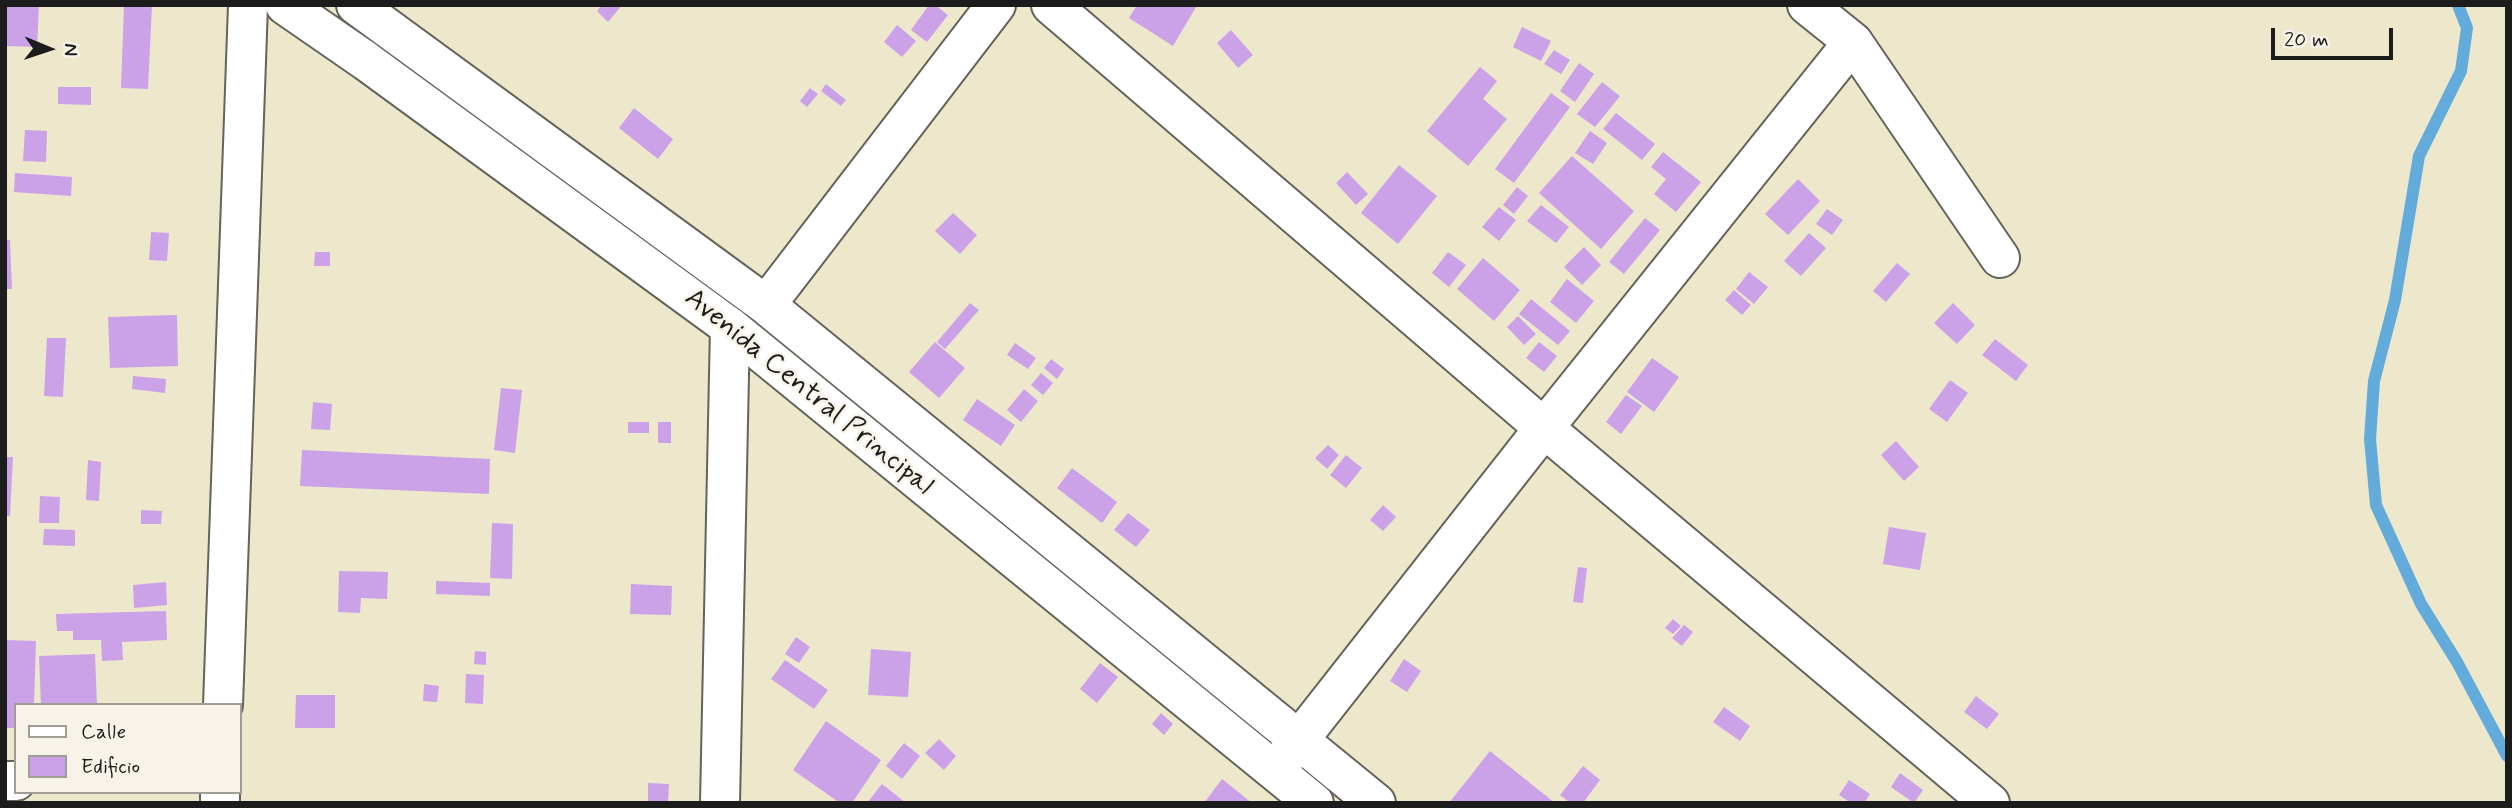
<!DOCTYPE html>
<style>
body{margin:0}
#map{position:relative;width:2512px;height:808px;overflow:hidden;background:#ede7cc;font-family:Mynerve,sans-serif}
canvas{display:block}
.frame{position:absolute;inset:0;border:7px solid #1c1c1c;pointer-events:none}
.legend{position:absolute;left:14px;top:703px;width:228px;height:91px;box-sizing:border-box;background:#f7f3e8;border:2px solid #9f9d96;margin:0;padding:9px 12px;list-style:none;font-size:21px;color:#1c1c1c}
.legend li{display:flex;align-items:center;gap:14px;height:35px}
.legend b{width:35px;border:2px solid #9f9d96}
.north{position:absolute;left:14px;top:14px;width:70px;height:70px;-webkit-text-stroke:5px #f7f3e8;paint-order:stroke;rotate:92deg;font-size:19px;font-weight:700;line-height:28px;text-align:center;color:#1c1c1c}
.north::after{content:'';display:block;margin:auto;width:24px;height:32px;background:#1c1c1c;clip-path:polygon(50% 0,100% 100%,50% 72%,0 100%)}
.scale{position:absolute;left:2271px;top:28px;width:122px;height:32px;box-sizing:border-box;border:4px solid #1c1c1c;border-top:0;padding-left:9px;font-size:21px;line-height:24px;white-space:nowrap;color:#1c1c1c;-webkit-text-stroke:5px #f7f3e8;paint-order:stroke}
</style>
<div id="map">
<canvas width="2512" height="808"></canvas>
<div class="frame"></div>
<ul class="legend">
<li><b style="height:9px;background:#fff"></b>Calle</li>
<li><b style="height:19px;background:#cba2e8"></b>Edificio</li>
</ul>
<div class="north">N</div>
<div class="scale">20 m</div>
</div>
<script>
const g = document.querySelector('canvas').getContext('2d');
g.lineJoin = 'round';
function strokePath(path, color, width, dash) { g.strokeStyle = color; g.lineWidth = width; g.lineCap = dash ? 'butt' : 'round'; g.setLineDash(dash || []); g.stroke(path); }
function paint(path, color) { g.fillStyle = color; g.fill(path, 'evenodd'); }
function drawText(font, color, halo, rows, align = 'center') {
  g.font = font + ' Mynerve,sans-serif'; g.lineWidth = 5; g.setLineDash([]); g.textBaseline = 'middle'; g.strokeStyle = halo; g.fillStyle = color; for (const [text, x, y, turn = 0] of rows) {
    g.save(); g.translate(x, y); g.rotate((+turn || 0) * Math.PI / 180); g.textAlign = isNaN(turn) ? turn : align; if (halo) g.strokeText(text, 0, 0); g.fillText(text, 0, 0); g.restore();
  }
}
const stream = new Path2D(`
 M2458,5L2467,28L2461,71L2419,156L2395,300L2374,381L2370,439L2376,505L2421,604L2457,662L2507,756`);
const building = new Path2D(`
 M5,5H39L37,47L5,46Z
 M124,5H152L148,89L121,88Z
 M602,5H622L608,22L597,11Z
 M929,5H935L948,15L927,42L911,30Z
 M1137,5H1194L1196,7L1173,46L1129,18Z
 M897,25L916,41L902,57L884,42Z
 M1522,27L1551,41L1541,61L1513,47Z
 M1231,30L1253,55L1238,68L1217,43Z
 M1554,50L1570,60L1561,74L1544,64Z
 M1579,63L1594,74L1575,102L1560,91Z
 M1480,67L1497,81L1483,99L1507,119L1468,166L1427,131Z
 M1602,82L1620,96L1595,127L1577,114Z
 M826,84L846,100L841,106L821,91Z
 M58,87H91V105L58,104Z
 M810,88L818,94L807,107L800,101Z
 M1551,93L1570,107L1514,183L1495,169Z
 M634,108L673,139L658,159L619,128Z
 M1616,113L1655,144L1642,160L1603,129Z
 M25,130L47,131L46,162L23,161Z
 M1590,131L1607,143L1593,164L1575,153Z
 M1663,152L1701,182L1676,212L1654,194L1666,179L1651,167Z
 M1572,156L1634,211L1601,249L1539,193Z
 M1399,165L1437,196L1398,244L1361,213Z
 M1347,172L1368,194L1356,205L1336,183Z
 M15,173L72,177L71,196L14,192Z
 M1798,179L1820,201L1788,235L1765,214Z
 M1517,187L1528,196L1514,214L1503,205Z
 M1541,205L1569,227L1556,243L1527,221Z
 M1499,207L1516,220L1499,241L1482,227Z
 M1827,209L1843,220L1832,235L1816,224Z
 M953,213L977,235L960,254L935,231Z
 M1645,218L1660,230L1624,274L1609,262Z
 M151,232L169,233L167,261L149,260Z
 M1809,233L1826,248L1801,276L1784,261Z
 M5,240H10L12,289H5Z
 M1584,247L1601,265L1582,285L1564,267Z
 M315,252H330V266H314Z
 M1448,252L1466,265L1449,287L1432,273Z
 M1483,258L1520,290L1494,321L1457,289Z
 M1897,263L1910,274L1886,302L1873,291Z
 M1749,272L1768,287L1754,304L1736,289Z
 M1567,279L1594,301L1576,323L1550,302Z
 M1734,290L1751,305L1742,315L1725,300Z
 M1531,299L1570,331L1558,345L1519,314Z
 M970,303L979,310L945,349L937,342Z
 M1953,303L1975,325L1957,344L1934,323Z
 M177,315L178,366L110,368L108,317Z
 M1518,316L1536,334L1524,345L1507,327Z
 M47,338H66L63,397L44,396Z
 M1995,339L2028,365L2016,381L1982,355Z
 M935,342L965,368L939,398L909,372Z
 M1539,342L1557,356L1544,372L1526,358Z
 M1015,343L1036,358L1028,369L1007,355Z
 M1652,358L1679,377L1654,412L1627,392Z
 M1051,359L1064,369L1057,379L1044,368Z
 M1041,373L1053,383L1043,395L1031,385Z
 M133,376L166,379L165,393L132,389Z
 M1950,380L1968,393L1947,422L1929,409Z
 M501,388L522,390L515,453L494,450Z
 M1024,389L1038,401L1021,422L1007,410Z
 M1626,395L1642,406L1621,434L1606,422Z
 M977,399L1015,425L1001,446L963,420Z
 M313,402L332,404L330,430L311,429Z
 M628,422H649V433H628Z
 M658,422H671V443H658Z
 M1896,441L1919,467L1904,481L1881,455Z
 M1328,445L1339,455L1327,469L1315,458Z
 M302,450L490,459L489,494L300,486Z
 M1346,455L1362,468L1346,488L1330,475Z
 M5,457H13L10,516H5Z
 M88,460L101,462L99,501L86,500Z
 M1072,468L1117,502L1102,523L1057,488Z
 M40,496L60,497L59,523H39Z
 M1383,505L1396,517L1383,531L1370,520Z
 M141,510L162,511L161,524H141Z
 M1128,513L1150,530L1136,547L1114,530Z
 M492,523L513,524L512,579L490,578Z
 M1889,527L1926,533L1920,570L1883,564Z
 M44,529L75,530V546L43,545Z
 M1578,567L1587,568L1583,603L1573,602Z
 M339,571L388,572L387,599L361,598L360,613L338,612Z
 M436,581L490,583V596L436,594Z
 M166,582L167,605L134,608L133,585Z
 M631,584L672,586L671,615L630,614Z
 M166,611L167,640L122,642L123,660L102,661L101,640H73V631H57L56,614Z
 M1673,619L1681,626L1673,634L1665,628Z
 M1684,625L1693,632L1682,646L1672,638Z
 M796,637L810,647L799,663L785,654Z
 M5,640L36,641L34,705H16V728H5Z
 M871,649L911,652L908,697L868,695Z
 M475,651L486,652V665L474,664Z
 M95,654L97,705H41L39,656Z
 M1404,659L1421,671L1407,692L1390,681Z
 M785,660L828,690L814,709L771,679Z
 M1100,663L1118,677L1097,703L1080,689Z
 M466,674L484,675L483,704L465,703Z
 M424,684L439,686L437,702L423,701Z
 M296,695H335V728H295Z
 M1976,696L1999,714L1987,729L1964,712Z
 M1724,707L1750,726L1740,741L1713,722Z
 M1161,713L1173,724L1164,735L1152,724Z
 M826,721L881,760L852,803H840L793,770Z
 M939,739L956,756L944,770L925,753Z
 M904,743L920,756L902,779L886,766Z
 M1490,751L1555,803H1449Z
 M1583,766L1600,780L1583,803H1570L1560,795Z
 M1900,773L1923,790L1914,803L1891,787Z
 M1222,779L1252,803H1204Z
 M1849,780L1870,794L1864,803H1851L1839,795Z
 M648,783L669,784L668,803H648Z
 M882,784L906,803H867Z`);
const minor = new Path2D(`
 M285,5L366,61L730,327L1314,803
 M356,5L766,305L1376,803
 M1051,5L1544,428L1990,803
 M1807,5L1853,42L2000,258
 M766,305L996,5
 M223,705L248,5
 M1284,759L1544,428L1853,42
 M5,781H16
 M220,803V792
 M720,803L730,327`);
const streetNames = [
 ["Avenida Central Principal",808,393,39]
];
strokePath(stream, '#62abda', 12);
paint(building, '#cba2e8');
strokePath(minor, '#65635a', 42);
strokePath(minor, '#fff', 38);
drawText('28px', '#1c1c1c', '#f7f3e8', streetNames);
</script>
